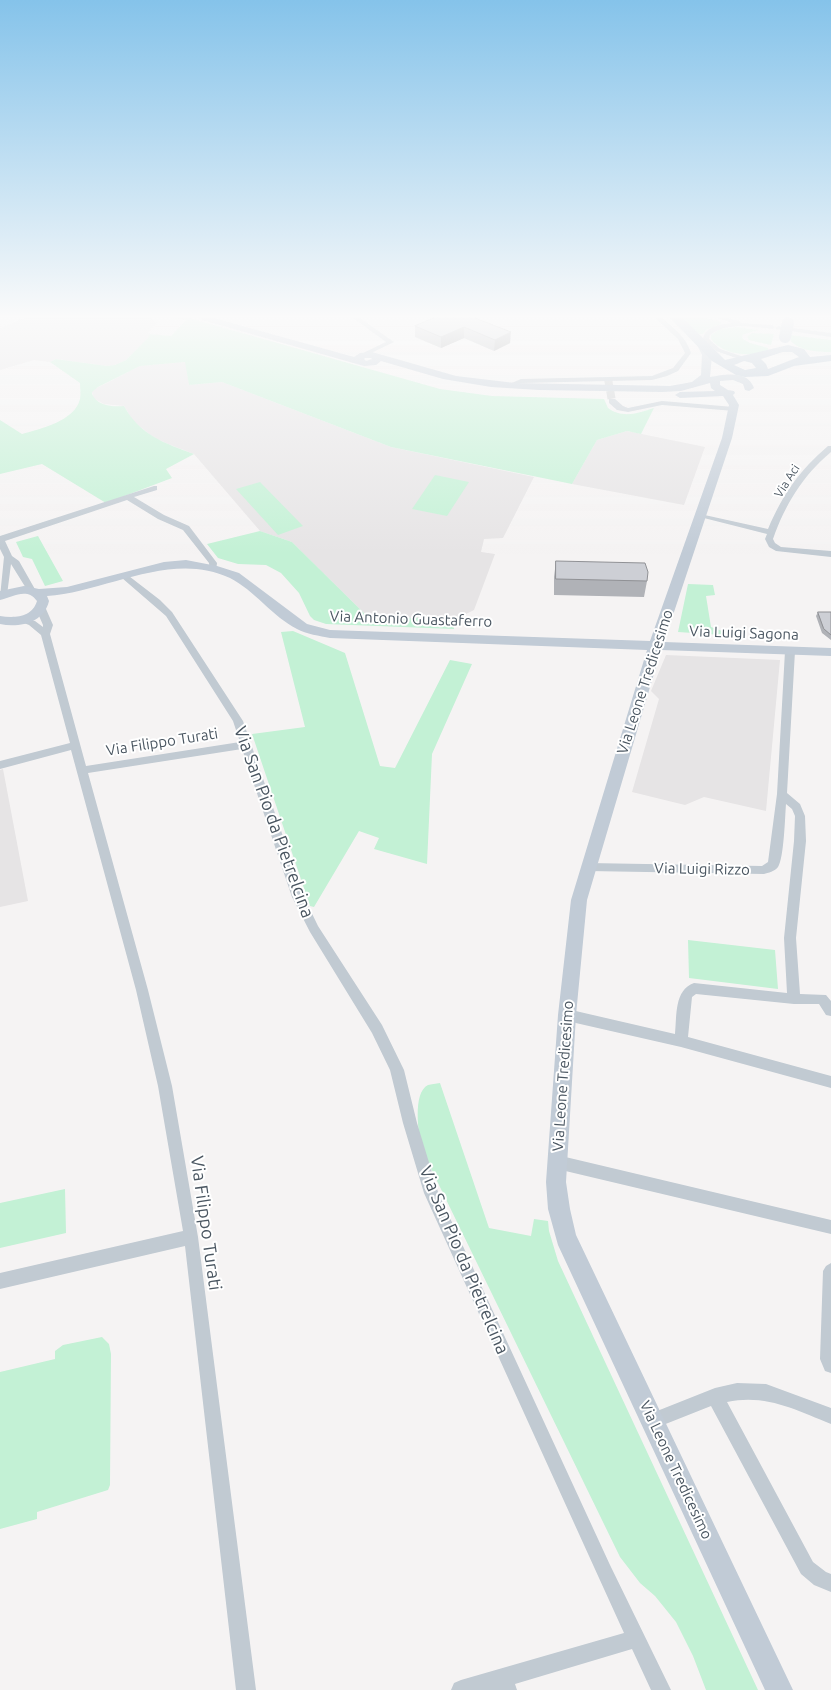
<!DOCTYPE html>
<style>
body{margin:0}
canvas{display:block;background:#f5f3f3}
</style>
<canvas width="831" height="1690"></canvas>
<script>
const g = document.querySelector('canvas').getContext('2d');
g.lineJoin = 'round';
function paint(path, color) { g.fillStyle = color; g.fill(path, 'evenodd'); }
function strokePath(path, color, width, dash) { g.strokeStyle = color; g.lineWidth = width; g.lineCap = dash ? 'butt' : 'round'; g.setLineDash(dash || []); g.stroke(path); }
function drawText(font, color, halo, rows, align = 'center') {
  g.font = font + ' Ubuntu,sans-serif'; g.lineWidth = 4; g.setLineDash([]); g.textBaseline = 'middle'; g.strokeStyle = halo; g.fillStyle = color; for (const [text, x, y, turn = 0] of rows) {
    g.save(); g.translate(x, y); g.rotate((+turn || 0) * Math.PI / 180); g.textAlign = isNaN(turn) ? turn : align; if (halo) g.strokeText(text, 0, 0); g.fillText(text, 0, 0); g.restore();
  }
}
const education = new Path2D(`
 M24,318H151L154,322H158L148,333L150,334L149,338L126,360L115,365L107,366L56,359L50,362L34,360L0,370V328Z
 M186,362L189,385L222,382L391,447L534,477L503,538L484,539L481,552L495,554L474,610L460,617L370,619L292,542L260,531L194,454L168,444L153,437L133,421L124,406L104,404L93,398L92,391L95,389L140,366Z
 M627,431L705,447L684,505L572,484L597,440Z
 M666,655L780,660L766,811L704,797L685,805L632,792L659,699L651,691Z
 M3,769L28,901L0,907V770Z`);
const green = new Path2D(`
 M172,318H189L440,389L492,396L604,399L608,408C623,419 638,413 654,408L641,434L627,431L597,440L572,484L391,447L222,382L189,385L185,362L140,366L98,387L92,392V394C97,406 113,407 124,406C140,435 164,443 194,454L166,469L172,478L106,503L42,464L0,474V420L22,434C40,429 75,421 80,399C81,394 80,388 80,383L50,362L56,359L107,366L115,365L126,360L148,338L150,334L171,336L186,320Z
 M680,318H705L721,322V324L706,330L703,334H699Z
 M738,327L758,330L742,335L743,339L750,343L768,348V350C751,358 723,355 711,339V335L720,329Z
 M752,333L774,334L771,345L749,340L747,337Z
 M790,335L831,340V352C818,352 800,351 791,341Z
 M435,475L469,482L447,516L412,509Z
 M260,482L303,526L278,535L236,489Z
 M260,531L292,542L370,619L454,617V629L326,624L314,620L310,616L299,593L281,573L266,565L238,564L218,558L207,544Z
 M38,536L63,581L45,586L32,559L23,557L16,542Z
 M688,584L713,585L715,595L706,596L711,627L722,631V635L678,632Z
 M293,631L345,653L380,766L395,768L450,660L472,664L432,754L427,864L374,849L379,838L359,831L314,907L310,906L252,734L305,727L281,632Z
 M688,940L775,950L778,989L689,978Z
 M440,1083L489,1228L531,1236L534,1219L548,1221L549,1231L558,1261L758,1690H706L693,1656L676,1622L655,1596L640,1583L620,1557L421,1148C419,1134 412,1093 428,1085C431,1084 436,1084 440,1083Z
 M65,1189L66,1233L0,1248V1203Z
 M102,1337L109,1344L111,1354L110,1485L108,1490L37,1512V1519L0,1529V1372L55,1359V1351L63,1345Z`);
const streetTunnel = new Path2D(`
 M608,379L612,401`);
const street = new Path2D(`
 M353,318H360L394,342L365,356H361V354L386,342Z
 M655,318H662C674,328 686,337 691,353L678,371L667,376L652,380L522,383L510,387L507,385L521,379L652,376L673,368L685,353L678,339Z
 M716,318H727L740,321L741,323L772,325L775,327L772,329C751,327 728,322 710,335L709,339L720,349L744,357V359L742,360L716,351L703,339C705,326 721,324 733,323Z
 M778,326L831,333V337L776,329L775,328Z
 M609,399H615L623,406L628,408L662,401L734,407L738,409L734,411L662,405L628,412L617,410L609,403Z
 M828,446H831V452C803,475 785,505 773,539L775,543L781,547L831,551V557L776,551L769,547L765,539L767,534L696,516L700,514L768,529C783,494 799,471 828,446Z
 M154,486H157V490L134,497L164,515L189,526L217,563L216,571H210L209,563L183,530L158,519L127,500L5,541L12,556L19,561L36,591L35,593H29L11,564L7,595L6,597H0L4,557L0,549V536Z
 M125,573L160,600L172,612L243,721L304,897L318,926L382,1025L404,1070L417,1123L438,1192L610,1565L671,1690H651L632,1649L515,1684L517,1690H451L454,1683L461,1680L624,1633L424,1193L403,1123L390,1070L372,1033L310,932L292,897L242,749L88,773L148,990L172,1086L198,1237L256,1690H236L185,1246L0,1289V1273L183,1231L158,1086L136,990L71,750L0,769V761L70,743L41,635L29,625L16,620L21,617L35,621L43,627V625L36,609L41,606L46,609L53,625L50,634L86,766L240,742L233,721L166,616L122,578L121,576Z
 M790,648L795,651L787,793L800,804L805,816L806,841L796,938L800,994L826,995L831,1001V1016L826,1015L819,1004H794L696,994L692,997L688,1037L831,1076V1088L681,1047L567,1021L562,1019L561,1015L562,1011L567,1009L675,1034C677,1016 674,990 694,983L787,993L784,938L794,841L795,816L792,809L786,804C785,817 784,858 778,867C775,871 768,873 764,874L588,871L584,870L582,867L584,864L588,863L762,866L768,862L777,794L785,651Z
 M557,1155L831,1220V1234L557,1169L552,1167L550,1162L552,1157Z
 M831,1263V1373L825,1371L820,1359L823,1271L826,1266Z
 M737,1383L766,1384L831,1408V1424C795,1410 767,1394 727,1402L813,1562L826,1572L831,1574V1592L814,1585L801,1574L711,1406L653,1429L647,1427L645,1421L647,1415L715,1388Z`);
const secondary = new Path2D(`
 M201,318H214L354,357L360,353L372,352L456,376L515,383L670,386L692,382L701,375L702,355L695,341L700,338L703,339L712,355L710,377C725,374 748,370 754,388L749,391L745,390L743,384L733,380L720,381V385L728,390L734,391L735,393L733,395L739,405L732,438L664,642L831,648V656L661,650L587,900L576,1015L566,1182L570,1209L576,1235L793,1690H765L558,1245L548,1209L546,1182L558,1015L571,900L647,650L330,638C320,636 306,634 297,629C273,617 254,590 230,578C171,550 106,592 47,596L49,601C44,623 19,628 0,624V616C14,618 32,618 37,601C27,587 13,597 0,600V591L24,586L39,589L67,587L164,562L186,560L217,566L239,573L307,624L330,630L650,641L722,438L729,405L723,396L680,398L675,395L680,392L715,391L711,388L710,383L681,391L662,392L539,390L491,387L443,379L381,361L376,365L364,366L202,320ZM365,358H371L372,359L366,361L364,359Z`);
const primary = new Path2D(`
 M670,318H681L686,321L725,360L788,345L804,349L810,357L831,355V361L794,366L768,376L745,377L736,375L712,361ZM783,352H792L799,357L768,369L766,364L761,359ZM744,361L752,363L756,368L745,370L734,365Z`);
const primaryBridge = new Path2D(`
 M785,337L788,323`);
const wall = new Path2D(`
 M475,318L510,343L494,351L464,338L441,348L415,337V326Z
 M556,561L647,581L644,597L554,595V577Z
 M818,612H831V640L822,633L816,616Z`);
const shadedWall = new Path2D(`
 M464,327V338L441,348V337Z
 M511,332L510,343L494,351L495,340Z`);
const building = new Path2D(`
 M434,318H475L511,332L495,340L464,327L441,337L415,326Z
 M556,561L645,563L648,572L647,581L556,579Z
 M818,612H831V635L824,629Z`);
const farStreetnames = [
 ["Via Aci",787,481,-58]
];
const streetNames = [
 ["Via Antonio Guastaferro",411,619,2],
 ["Via Luigi Sagona",744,633,2],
 ["Via Leone Tredicesimo",645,682,-72],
 ["Via Filippo Turati",162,742,-9],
 ["Via Luigi Rizzo",702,869,1],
 ["Via Leone Tredicesimo",563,1076,-86],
 ["Via Leone Tredicesimo",676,1470,65]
];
const nearStreetnames = [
 ["Via San Pio da Pietrelcina",274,822,70],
 ["Via Filippo Turati",206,1223,82],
 ["Via San Pio da Pietrelcina",464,1260,67]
];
paint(education, '#e6e4e5');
paint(green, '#c3f1d5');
strokePath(streetTunnel, '#caccce', 8, [8, 4]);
paint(street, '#c1cad2');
paint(secondary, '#c1cbd6');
paint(primary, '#b3c2d1');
strokePath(primaryBridge, '#b3c2d1', 12);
paint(wall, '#b0b2b7');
paint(shadedWall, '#909195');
paint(building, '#cdcfd5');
strokePath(building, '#909195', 1);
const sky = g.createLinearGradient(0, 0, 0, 554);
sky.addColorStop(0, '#85c3ea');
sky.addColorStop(0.57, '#fafafa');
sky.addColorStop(1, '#fafafa00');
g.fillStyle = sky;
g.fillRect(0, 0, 831, 554);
drawText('12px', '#4a5661', '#fff', farStreetnames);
drawText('15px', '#4a5661', '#fff', streetNames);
drawText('18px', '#4a5661', '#fff', nearStreetnames);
</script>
